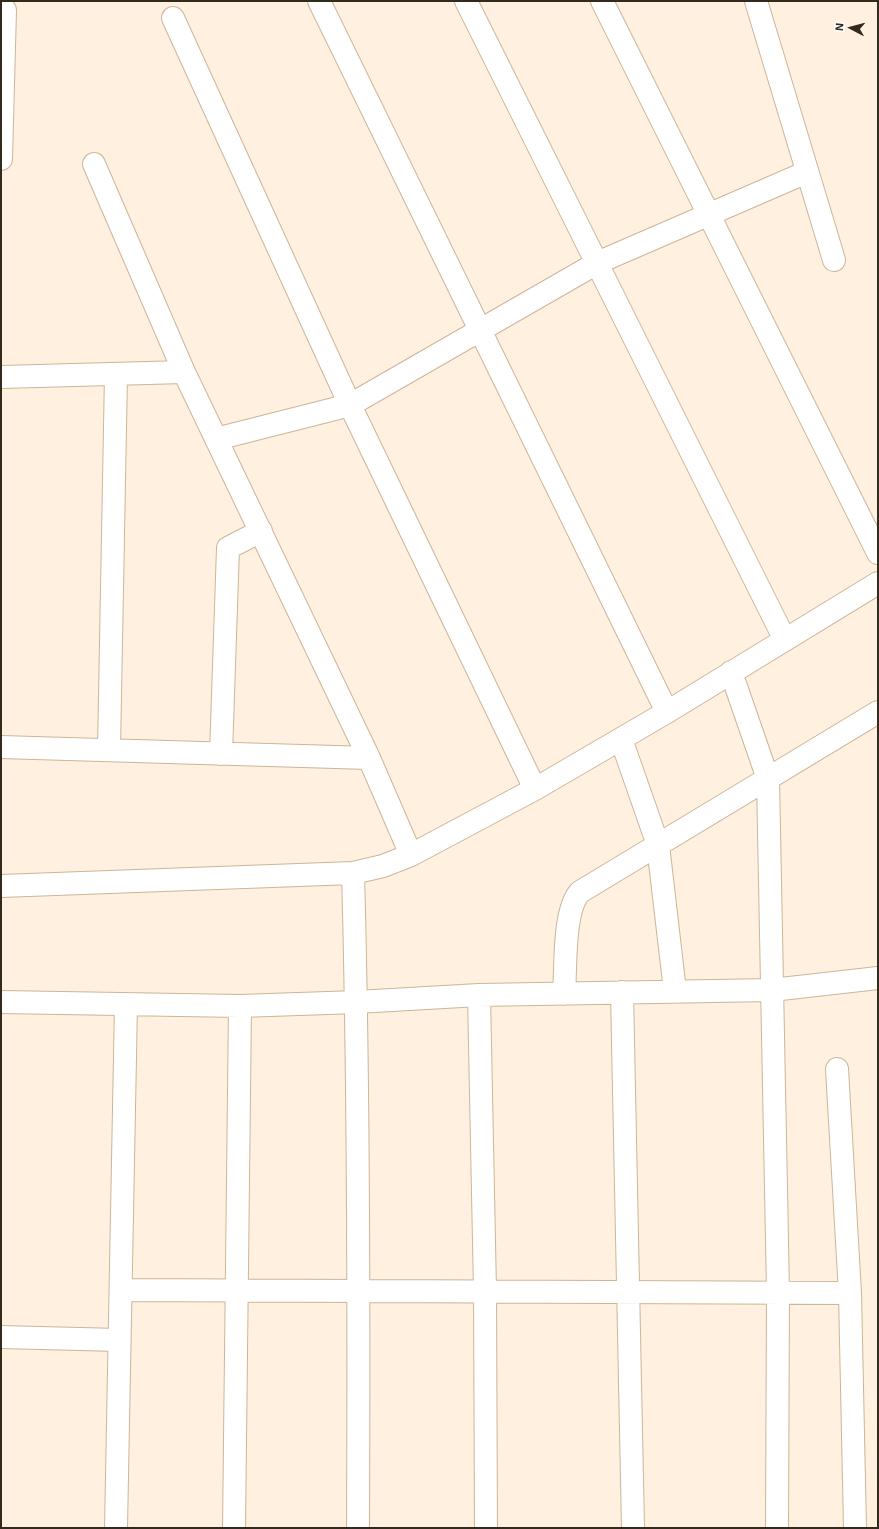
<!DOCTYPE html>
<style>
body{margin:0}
#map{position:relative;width:879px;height:1529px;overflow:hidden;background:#fff0df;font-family:"Exo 2",sans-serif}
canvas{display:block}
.frame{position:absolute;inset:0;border:2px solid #332a1e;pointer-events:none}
.north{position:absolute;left:831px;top:8px;width:40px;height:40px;-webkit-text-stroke:3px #fff;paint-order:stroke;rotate:276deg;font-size:11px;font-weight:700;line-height:16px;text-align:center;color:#332a1e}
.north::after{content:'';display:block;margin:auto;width:14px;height:18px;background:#332a1e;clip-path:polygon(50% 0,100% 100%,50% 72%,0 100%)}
</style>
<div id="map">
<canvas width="879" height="1529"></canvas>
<div class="frame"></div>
<div class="north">N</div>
</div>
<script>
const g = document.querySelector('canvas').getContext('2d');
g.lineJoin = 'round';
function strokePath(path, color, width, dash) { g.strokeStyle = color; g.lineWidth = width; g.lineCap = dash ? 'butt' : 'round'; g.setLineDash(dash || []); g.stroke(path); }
const minor = new Path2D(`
 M319,1L667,712
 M466,1L785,640
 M602,1L878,553
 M756,1L834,260
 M173,18L350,405L535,789
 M1,159L5,10
 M94,164L184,372L369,758L411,855
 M1,377L184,372
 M216,439L350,405L597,263L807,172
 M731,672L768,779L778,1292L777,1528
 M621,739L658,845L675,991
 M1,747L369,758
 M109,750L116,374
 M221,754L228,548L261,531
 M353,873C359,1091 359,1309 358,1528
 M1,886L353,873L383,866L411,855L535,789L667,712L878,583
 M622,992L633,1528
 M564,994C566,968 563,910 580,892L878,712
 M479,995L485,1291L486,1528
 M1,1002L240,1006L357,1002L479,995L772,990L878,978
 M837,1069L850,1293L855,1528
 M121,1290L850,1293
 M1,1337L119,1340
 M116,1528L126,1004
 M234,1528L240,1006`);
strokePath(minor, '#ccb599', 24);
strokePath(minor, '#fff', 22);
</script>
